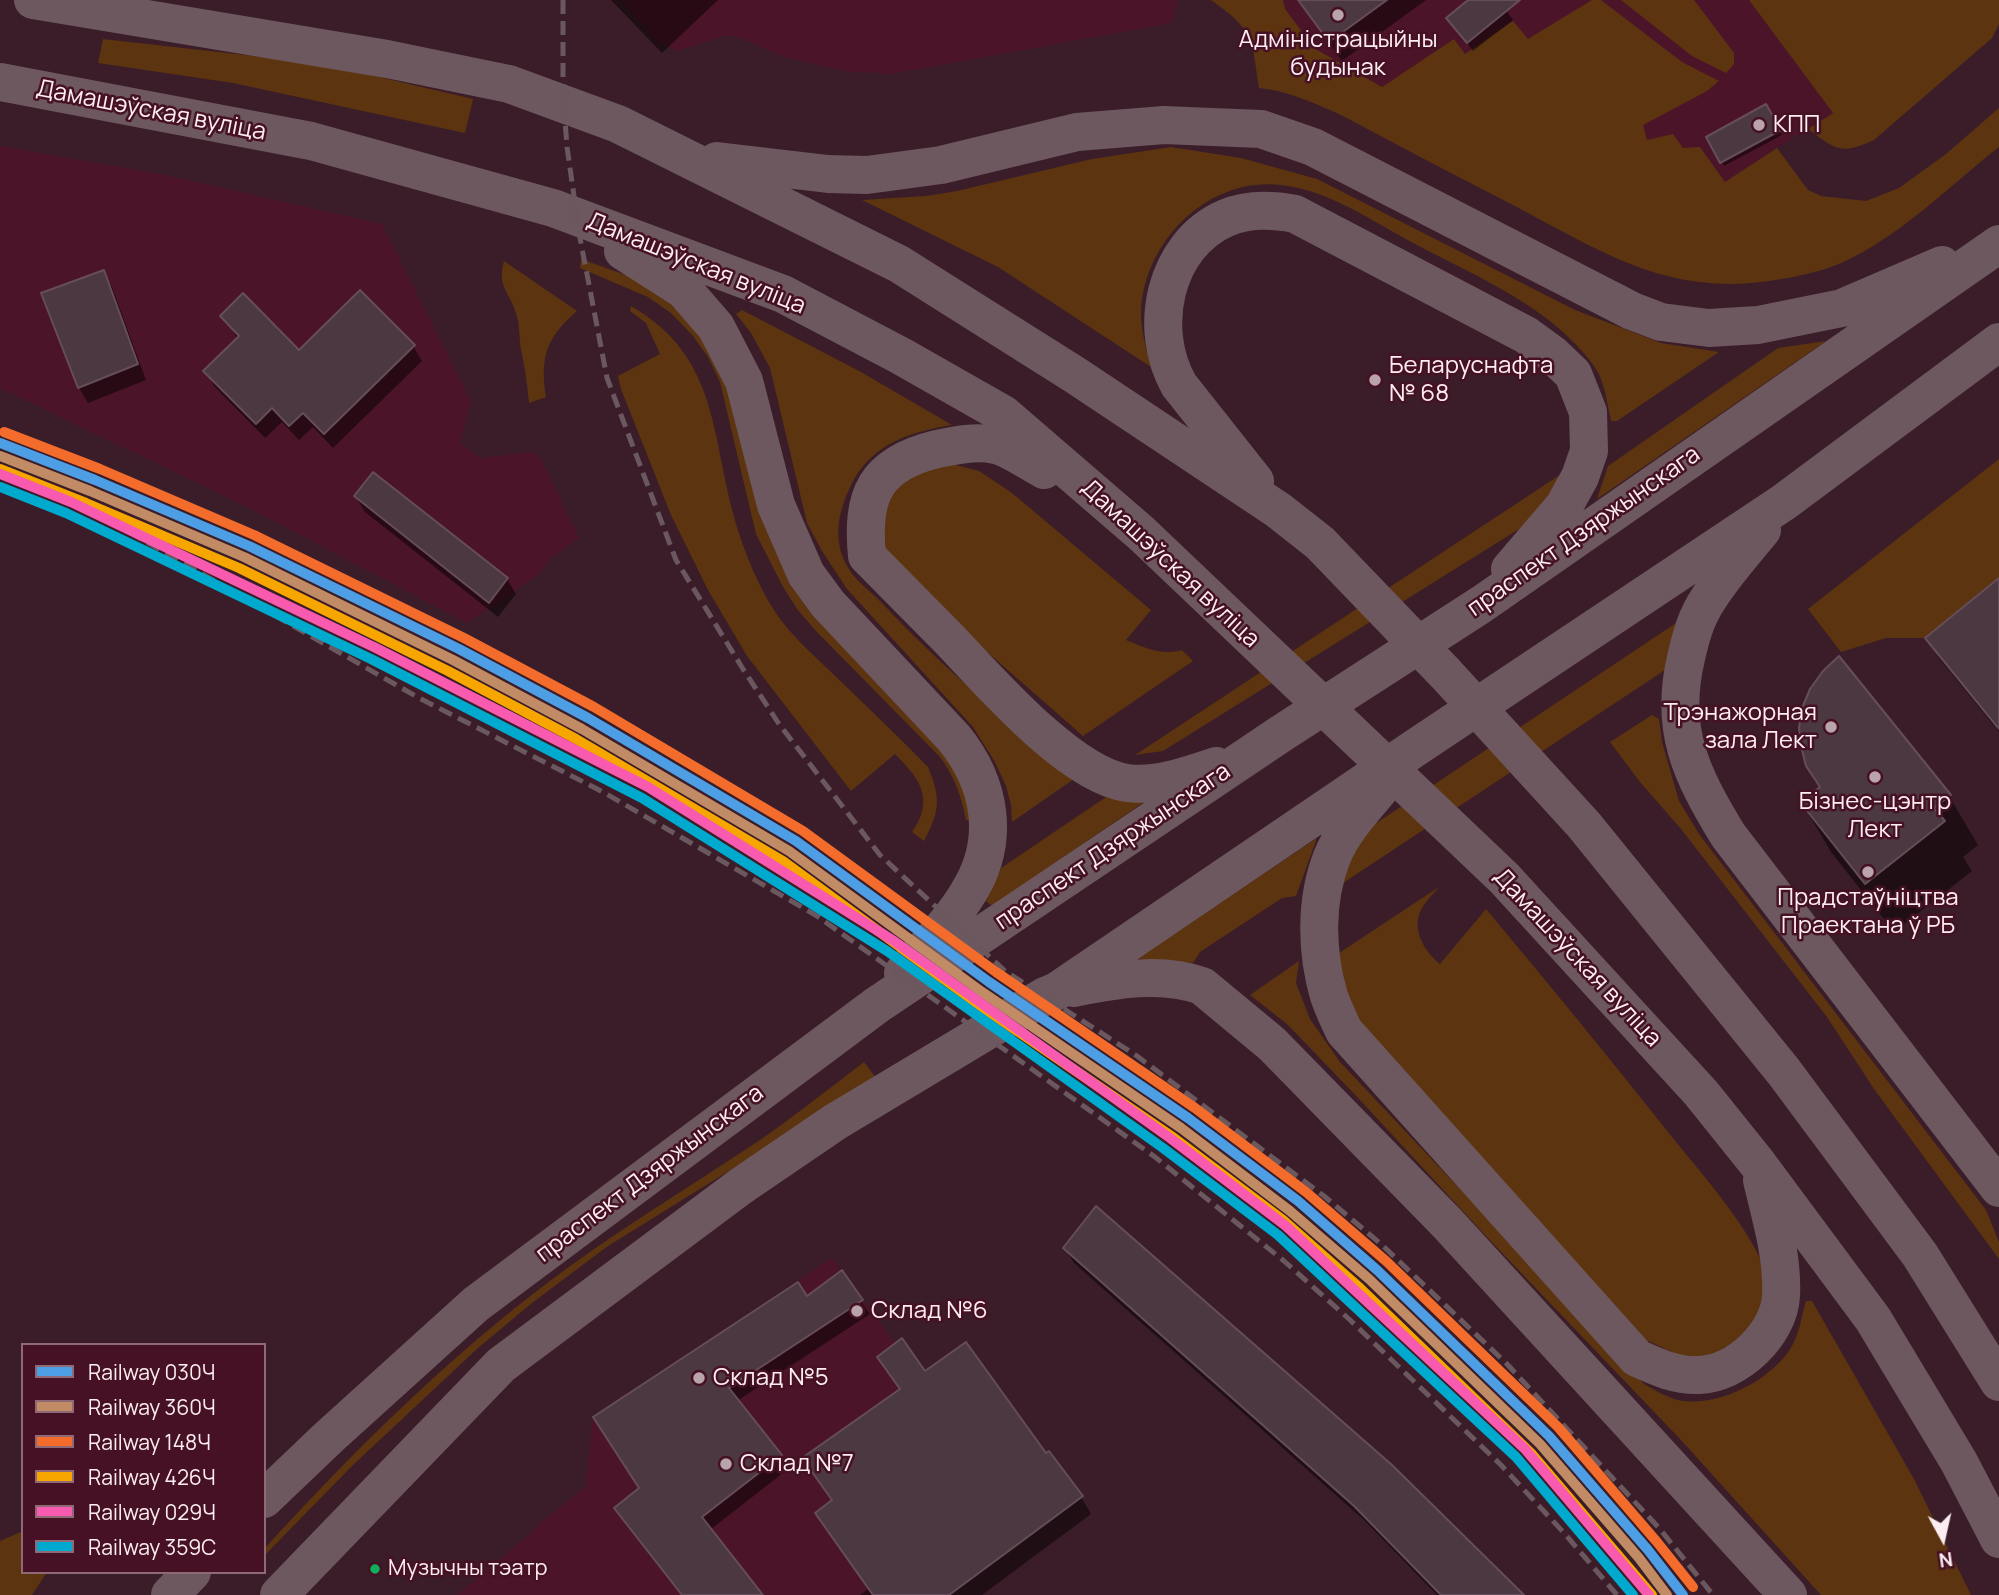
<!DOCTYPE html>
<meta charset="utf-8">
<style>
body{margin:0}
#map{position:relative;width:1999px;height:1595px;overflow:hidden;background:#3a1d28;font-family:Manrope,sans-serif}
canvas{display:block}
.legend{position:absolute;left:21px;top:1343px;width:245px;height:231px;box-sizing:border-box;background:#461124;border:2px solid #8f6976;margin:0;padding:9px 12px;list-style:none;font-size:21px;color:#fcedf0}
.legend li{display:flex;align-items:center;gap:14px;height:35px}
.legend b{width:35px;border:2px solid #8f6976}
.north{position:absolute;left:1908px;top:1504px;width:70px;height:70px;-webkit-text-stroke:5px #461124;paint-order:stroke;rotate:172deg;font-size:19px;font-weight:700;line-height:28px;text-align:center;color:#fcedf0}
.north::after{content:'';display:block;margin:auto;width:24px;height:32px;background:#fcedf0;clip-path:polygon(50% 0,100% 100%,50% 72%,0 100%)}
</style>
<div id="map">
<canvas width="1999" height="1595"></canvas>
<ul class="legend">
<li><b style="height:9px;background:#4d9ee5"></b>Railway 030Ч</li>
<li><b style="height:9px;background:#c18c65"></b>Railway 360Ч</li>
<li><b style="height:9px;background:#f36c2b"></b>Railway 148Ч</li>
<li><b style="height:9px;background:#f7a600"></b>Railway 426Ч</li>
<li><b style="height:9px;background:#f75aaf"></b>Railway 029Ч</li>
<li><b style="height:9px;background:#00a9ce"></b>Railway 359С</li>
</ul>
<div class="north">N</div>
</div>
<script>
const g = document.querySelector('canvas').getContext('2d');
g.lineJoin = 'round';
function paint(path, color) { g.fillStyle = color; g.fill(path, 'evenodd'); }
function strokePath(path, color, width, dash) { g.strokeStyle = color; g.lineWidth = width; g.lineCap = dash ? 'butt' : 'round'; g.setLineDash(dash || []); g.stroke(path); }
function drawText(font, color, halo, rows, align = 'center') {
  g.font = font + ' Manrope,sans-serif'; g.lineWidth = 5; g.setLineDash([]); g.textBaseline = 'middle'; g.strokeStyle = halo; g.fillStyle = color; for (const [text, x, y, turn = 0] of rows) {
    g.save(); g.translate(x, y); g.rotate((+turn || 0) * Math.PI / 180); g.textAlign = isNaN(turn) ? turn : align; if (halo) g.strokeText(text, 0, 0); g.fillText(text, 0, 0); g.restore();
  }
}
const built = new Path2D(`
 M621,0H1178L1172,23L891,74L844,71L784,57L736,36H725L677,51L654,40L644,25Z
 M1283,0H1749L1833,113L1781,145L1656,229L1433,117L1314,48L1285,9Z
 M0,146L165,175L382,224L471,401L460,443L480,458L530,452L539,455L579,538L552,557L539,574L467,623L249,508L0,388Z
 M832,1258L895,1343L902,1338L914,1355L917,1376L966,1342L1023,1422L1083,1496L949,1595H457L533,1531L538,1524L586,1487L593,1417Z`);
const green = new Path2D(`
 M1211,0H1283L1285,9L1314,48L1382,87L1454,39L1465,54L1513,21L1528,39L1592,0H1601L1682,62L1719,81L1707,91L1643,125L1647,140L1673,134L1683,148L1700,147L1725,182L1777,148L1808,190L1821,196L1866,201L1899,188L1946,154L1999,108V147C1948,187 1901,236 1841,263C1818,273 1794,277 1769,281C1665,296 1599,250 1511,204C1454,175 1398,145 1341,115C1314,103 1289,91 1259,88C1252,39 1254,30 1211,0Z
 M1621,0H1694L1734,53V64L1726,73L1692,56Z
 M1749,0H1999V24L1992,38L1874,140C1841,155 1836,150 1808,129L1833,113Z
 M103,39L289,60L375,76L473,99L465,133L233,83L98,63Z
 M1171,147L1241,158L1317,179L1575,310L1661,343L1719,352L1617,421H1611C1607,403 1605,381 1594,366C1552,307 1477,277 1415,244C1372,221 1329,190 1280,185C1207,177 1142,243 1141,315C1141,332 1147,351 1151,367L998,267L862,200L926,196L957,191L1092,159Z
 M581,259L642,281L670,296L721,360L756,481L937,733L979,822L966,820C961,796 955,777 940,757L816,631L797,609L782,585L756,534L720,382L708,357L693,336L671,313L648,297L580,268Z
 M504,261L577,311C546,338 540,357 546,397L529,403C527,382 525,369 521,349C519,339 520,327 517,317C512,294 496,288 504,261Z
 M631,306C716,355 711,429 733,513C740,541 755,578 769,602C784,629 807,649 829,670C862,702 896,734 928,767C941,799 940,810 924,841L912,832C935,799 920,779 895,754L851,791L747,656L708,590L671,515L621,389L618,376L660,354L646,323L630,311Z
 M742,310L861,372L952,425C910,432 873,443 852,483C839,509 832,538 846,564C854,580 870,591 882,603C941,667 1009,721 1074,779L1012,822L1011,805L1006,786L995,762L973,727L847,589L822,551L807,523L770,368L751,333L736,314Z
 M1826,341L1597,499L1608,466L1778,348Z
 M1999,459V578L1925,638H1886L1841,652L1808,609Z
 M948,463L979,471L1012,493L1151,610L1126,640C1146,648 1161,656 1182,650L1193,661L1083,736L945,615L882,552L880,515L900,481Z
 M1578,463L1540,516L1163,751L1135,755Z
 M1676,623L1665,670L1334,889L1360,834Z
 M1652,715L1659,719L1662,742L1679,801L1699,834L1986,1210L1999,1242V1259L1874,1089L1827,1017L1681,829L1640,782L1610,742Z
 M1112,793H1157L992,906L986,901L1001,868Z
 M1317,838L1296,896L1282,898L1200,952L1193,963L1137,959Z
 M1439,887C1433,894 1425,902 1421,910C1411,930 1425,952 1440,964L1486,909C1549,984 1611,1060 1672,1137C1700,1172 1756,1234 1767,1277C1771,1297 1760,1314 1753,1332L1704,1359L1676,1354L1646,1340L1355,1022L1336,955Z
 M1299,961L1296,983L1310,1019L1340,1062L1644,1384C1655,1390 1666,1397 1678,1400C1717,1409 1777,1378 1794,1342C1800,1330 1802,1314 1806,1301H1812L1914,1479L1971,1595H1821L1681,1440L1484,1234L1361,1101L1287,1024L1250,995Z
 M864,1062L877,1079L608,1246L532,1303L478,1348L353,1465L264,1556V1549C350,1455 441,1364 542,1287C611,1234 685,1190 757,1142C794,1117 828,1089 864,1062Z
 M23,1531V1572H47L32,1595H0V1541Z`);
const shadow = new Path2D(`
 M611,0H718L662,53Z
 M1299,0H1426L1342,61Z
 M1471,0H1499L1513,20L1473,51L1449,18Z
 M1766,106L1782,135L1724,166L1709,137Z
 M103,272L112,287L146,380L88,403L79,388L44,294Z
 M222,316L299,352L413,346L422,361L333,448L313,427L299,440L282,422L265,438L214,386L206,371L238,339Z
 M356,497L507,579L516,594L498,617L365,512Z
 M1999,580V732L1939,658L1927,638Z
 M1949,796L1978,845L1963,857L1972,871L1894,932L1831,852L1802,803Z
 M1065,1248L1521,1595H1437L1365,1521L1074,1263Z
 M841,1273L870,1314L737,1401L780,1456L788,1469L710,1530L760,1595H681L624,1522L616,1508L640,1489L807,1298Z
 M879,1357L925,1374L1045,1456L1081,1497L1091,1514L982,1595H860L868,1589L817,1513L832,1502L804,1459L901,1390Z`);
const building = new Path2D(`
 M1298,0H1387L1329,42Z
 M1468,0H1520L1467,43L1446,18Z
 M1766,104L1781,130L1720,163L1706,137Z
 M104,270L138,364L78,388L41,293Z
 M360,290L415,345L324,434L303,413L289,426L272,408L256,424L203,371L239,336L220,316L243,293L299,350Z
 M373,472L508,578L489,603L354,496Z
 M1999,578V729L1925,638Z
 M1839,656L1951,795L1934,808L1945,821L1865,884L1800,802L1820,787L1806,766L1801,746L1799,728L1802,708L1810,689L1823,671Z
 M1096,1206L1392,1465L1524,1595H1441L1354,1506L1063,1248Z
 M842,1270L863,1300L729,1388L782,1455L702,1517L763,1595H682L614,1508L639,1488L593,1417L798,1282L807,1296Z
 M902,1338L925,1371L966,1342L1046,1453L1049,1451L1083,1496L949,1595H873L815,1513L832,1500L802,1458L900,1389L877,1357Z`);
const major = new Path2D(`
 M33,0L387,59L509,84L618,124L899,264L1075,375L1278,510L1320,543L1446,674L1584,825L1784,1072L1920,1255L1999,1382
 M0,82L311,141L553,208L783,294L901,356L1003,414L1141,533L1504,878L1701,1093L1758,1164L1873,1319L1959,1462L1999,1539
 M717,161L828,174L867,175L941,165L1077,132L1164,125L1261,129L1313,147L1632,311L1661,322L1709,328L1758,325L1842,308L1942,265
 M623,251L684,290L716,327L744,381L776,505L806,574L828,604L954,738C991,784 1001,841 968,893C951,922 925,947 903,973
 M1044,470C1031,463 1009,448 996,445C976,441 956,445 937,449C875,464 861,495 867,556C895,584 922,612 950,640C989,681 1070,775 1127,783C1156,787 1189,775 1216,766
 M1255,481L1179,385C1147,329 1164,245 1226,218C1247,209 1274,210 1295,214L1526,335L1552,354L1573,374L1588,412L1589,451L1580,477L1564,506L1510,569
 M1762,530C1744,552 1724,574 1709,598C1696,617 1691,636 1686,658C1669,730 1691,774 1728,835L1999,1188
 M1386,782C1367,805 1343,829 1332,857C1315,900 1316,952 1329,996C1333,1008 1339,1020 1344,1031L1637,1358C1657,1367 1676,1376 1699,1375C1737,1374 1779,1334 1781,1296C1783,1257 1771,1218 1762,1180
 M1073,988C1114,980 1161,971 1202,986L1272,1044L1447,1223L1788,1595
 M264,1499L329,1437L476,1304L877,1005L1282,733L1482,604L1999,244
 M170,1595L192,1572
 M279,1595L501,1365L741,1186L835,1122L1045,996L1057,991L1415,748L1784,502L1999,342`);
const rail = new Path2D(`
 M563,0V93L567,147L580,238L607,378L676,560L743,669L779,724L880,855L1005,971L1137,1056L1324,1196L1381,1244L1506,1363L1659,1528L1713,1595
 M0,467L71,502
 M129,532L419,698L603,792L817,916L1155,1157L1284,1261L1349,1319L1501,1465L1565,1534L1617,1595`);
const rail1 = new Path2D(`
 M0,443L95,480L249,546L459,649L588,718L796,841L989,982L1188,1118L1298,1201L1377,1270L1549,1436L1648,1550L1683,1595`);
const rail2 = new Path2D(`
 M0,456L90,491L244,557L453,660L582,729L789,851L982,992L1181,1128L1290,1211L1369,1279L1540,1444L1639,1558L1667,1595`);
const rail3 = new Path2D(`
 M4,432L100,469L254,535L464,638L594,707L803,831L996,972L1195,1108L1306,1192L1386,1261L1558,1427L1657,1542L1693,1587`);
const rail4 = new Path2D(`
 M0,469L86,503L239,568L448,671L576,739L783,861L975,1002L1174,1138L1283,1220L1360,1288L1531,1453L1652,1595`);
const rail5 = new Path2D(`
 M0,474L71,502L376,648L648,787L894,941L1170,1138L1286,1226L1525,1449L1649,1595`);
const rail6 = new Path2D(`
 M0,487L66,513L371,659L642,798L887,951L1163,1148L1278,1235L1516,1457L1633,1595`);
const markers = [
 [1338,15,7,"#b8a4aa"],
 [1759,125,7,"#b8a4aa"],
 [1375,380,7,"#b8a4aa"],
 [1831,727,7,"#b8a4aa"],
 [1875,777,7,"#b8a4aa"],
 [1868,872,7,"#b8a4aa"],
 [857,1311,7,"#b8a4aa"],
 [699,1378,7,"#b8a4aa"],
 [726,1464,7,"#b8a4aa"],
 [375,1569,6,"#0daf5c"]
];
const busNames = [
 ["Музычны тэатр",388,1569]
];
const poiNames = [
 ["Адміністрацыйны",1338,40,"center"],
 ["будынак",1338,68,"center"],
 ["КПП",1773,125],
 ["Беларуснафта",1389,366],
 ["№ 68",1389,394],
 ["Трэнажорная",1817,713,"right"],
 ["зала Лект",1817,741,"right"],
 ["Бізнес-цэнтр",1875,802,"center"],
 ["Лект",1875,830,"center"],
 ["Прадстаўніцтва",1868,898,"center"],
 ["Праектана ў РБ",1868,926,"center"],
 ["Склад №6",871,1311],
 ["Склад №5",713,1378],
 ["Склад №7",740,1464]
];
const streetNames = [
 ["Дамашэўская вуліца",151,111,11],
 ["Дамашэўская вуліца",696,264,22],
 ["праспект Дзяржынскага",1584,532,-35],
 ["Дамашэўская вуліца",1170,564,43],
 ["праспект Дзяржынскага",1113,847,-34],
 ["Дамашэўская вуліца",1577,958,47],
 ["праспект Дзяржынскага",650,1174,-37]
];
paint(built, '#4c1428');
paint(green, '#5c3410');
paint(shadow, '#0007');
paint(building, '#4c3841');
strokePath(building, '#654d59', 2);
strokePath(major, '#6d585f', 38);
strokePath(rail, '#6a585e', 5, [14, 7]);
strokePath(rail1, '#4d9ee5', 10);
strokePath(rail2, '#c18c65', 10);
strokePath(rail3, '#f36c2b', 10);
strokePath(rail4, '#f7a600', 10);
strokePath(rail5, '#f75aaf', 10);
strokePath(rail6, '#00a9ce', 10);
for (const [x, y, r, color] of markers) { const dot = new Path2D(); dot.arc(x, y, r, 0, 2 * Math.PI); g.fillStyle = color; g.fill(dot); strokePath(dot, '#461124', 2.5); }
drawText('22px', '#fcedf0', '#461124', busNames, 'left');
drawText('24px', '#fcedf0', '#461124', poiNames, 'left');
drawText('24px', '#fcedf0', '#461124', streetNames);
</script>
